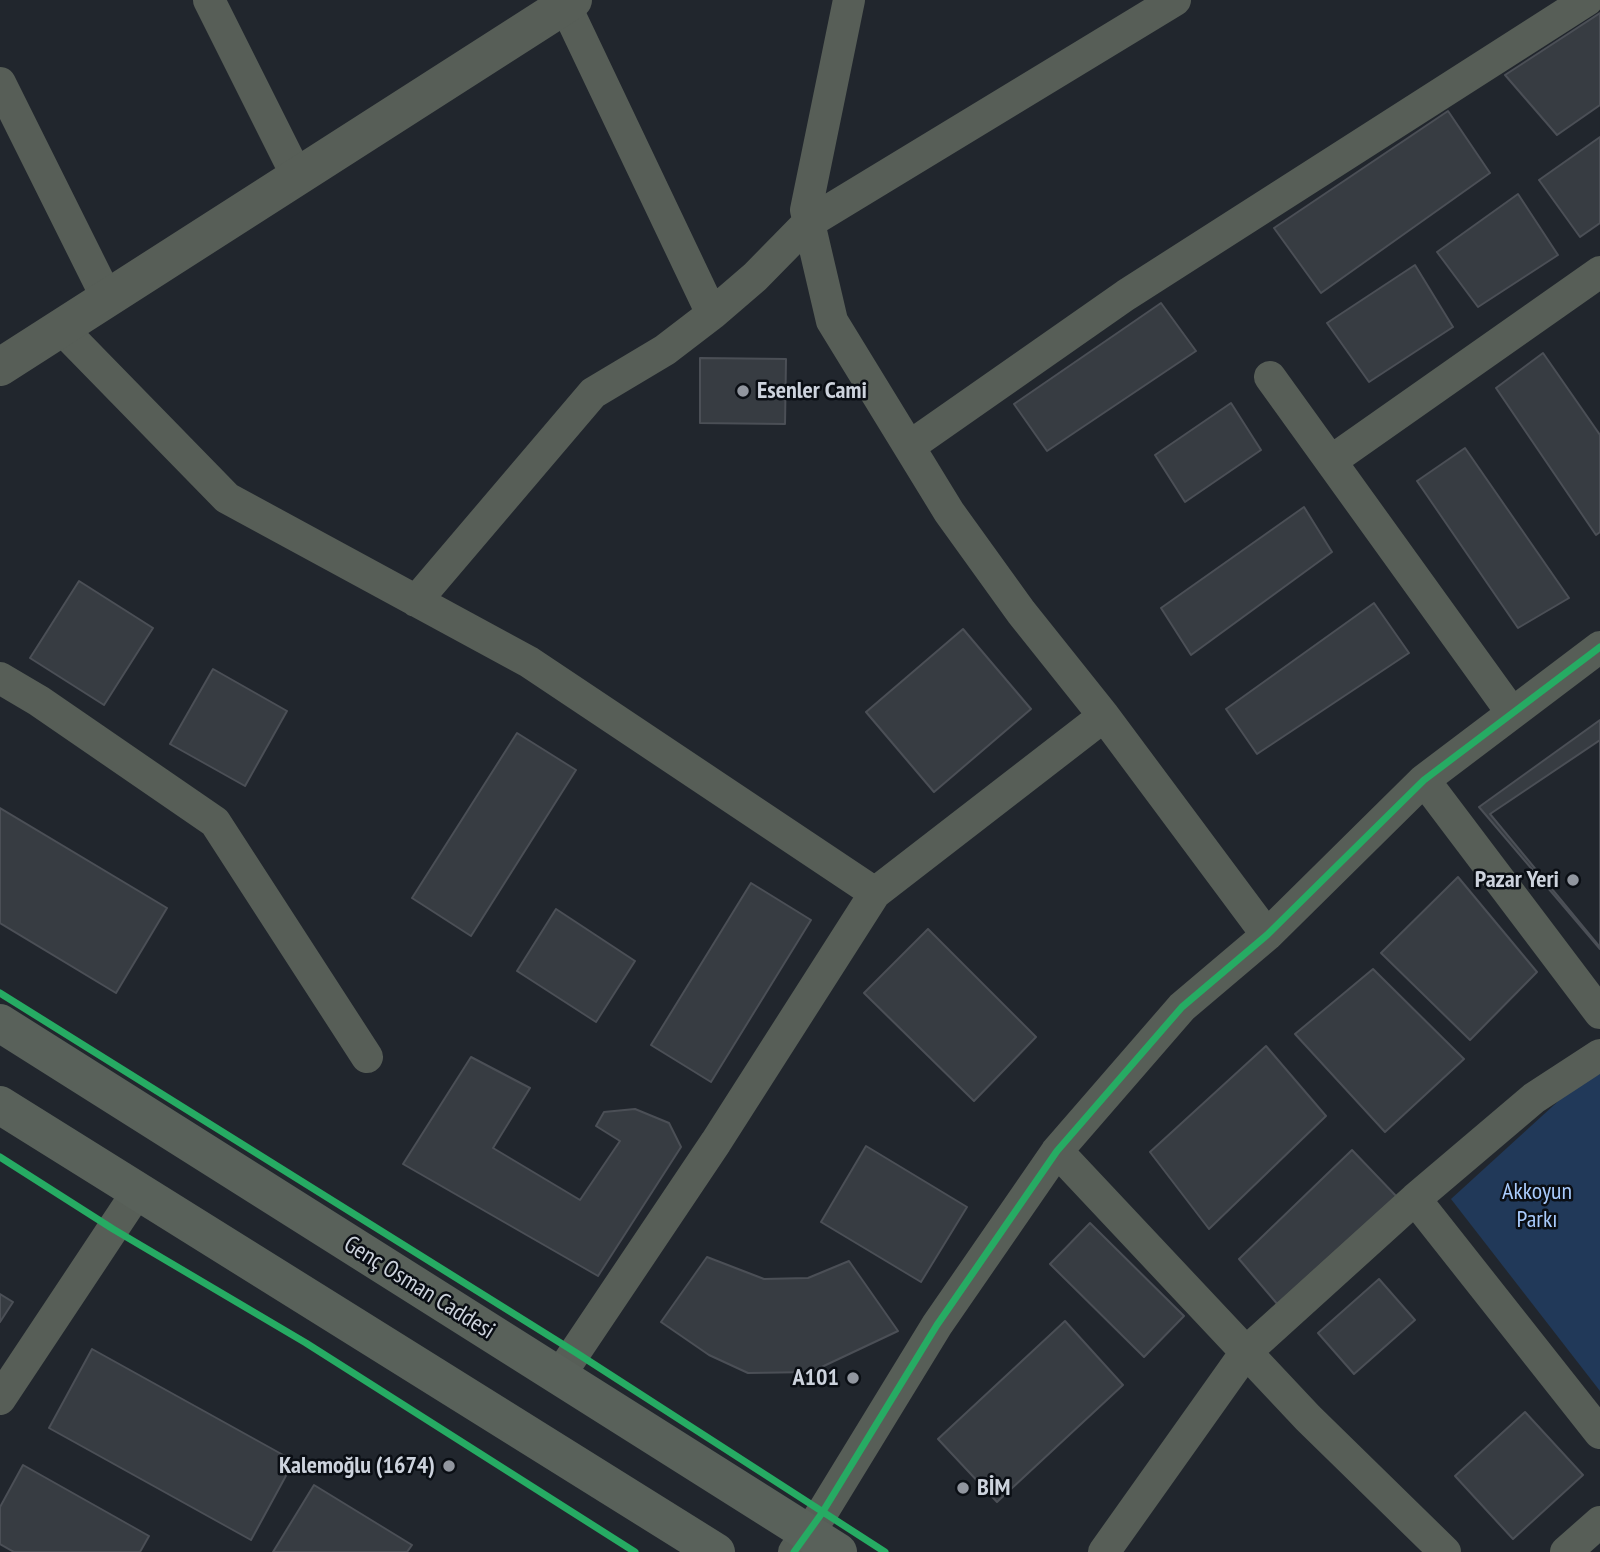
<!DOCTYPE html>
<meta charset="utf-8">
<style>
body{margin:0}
canvas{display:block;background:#21262d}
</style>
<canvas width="1600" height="1552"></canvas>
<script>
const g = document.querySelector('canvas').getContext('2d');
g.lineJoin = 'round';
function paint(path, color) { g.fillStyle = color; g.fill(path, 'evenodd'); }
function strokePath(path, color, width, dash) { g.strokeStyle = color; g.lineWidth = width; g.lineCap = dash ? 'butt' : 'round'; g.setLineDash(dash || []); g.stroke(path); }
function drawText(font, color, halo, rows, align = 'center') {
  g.font = font + ' "PT Sans Narrow",sans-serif'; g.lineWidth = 5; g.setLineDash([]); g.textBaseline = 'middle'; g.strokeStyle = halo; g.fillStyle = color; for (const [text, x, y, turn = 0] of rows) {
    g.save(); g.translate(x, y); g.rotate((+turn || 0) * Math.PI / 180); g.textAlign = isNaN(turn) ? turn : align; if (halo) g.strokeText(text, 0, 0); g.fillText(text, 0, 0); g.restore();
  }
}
const green = new Path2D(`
 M1599,1064L1600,1066V1391L1451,1199Z`);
const building = new Path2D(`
 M1600,13V105L1557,135L1505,75Z
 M1448,111L1490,173L1321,293L1274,228Z
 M1600,137V223L1580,237L1539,180Z
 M1518,194L1558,255L1478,307L1437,252Z
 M1415,265L1453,327L1369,382L1327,323Z
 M1161,303L1196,351L1047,451L1014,404Z
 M1543,353L1600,435V532L1596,535L1496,388Z
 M700,358L786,359L785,424L700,423Z
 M1231,403L1261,450L1185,502L1155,455Z
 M1465,448L1569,598L1518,628L1417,481Z
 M1304,507L1332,552L1191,655L1161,608Z
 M79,581L153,628L104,705L30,658Z
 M1374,603L1409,653L1257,754L1226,709Z
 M963,629L1031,709L934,792L866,712Z
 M213,669L287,711L245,786L170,744Z
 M1600,720V949L1479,807Z
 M517,733L576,770L471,936L412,898Z
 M1600,740V947L1490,814Z
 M0,808L167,908L116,993L0,923Z
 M1458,877L1537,972L1470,1040L1381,953Z
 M751,883L811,920L711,1082L651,1045Z
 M556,909L635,961L596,1022L517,971Z
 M928,929L1036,1037L974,1101L864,993Z
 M1373,969L1464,1059L1385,1132L1295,1034Z
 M1266,1046L1326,1116L1209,1229L1150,1152Z
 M471,1057L530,1088L493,1148L580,1200L620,1141L596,1126L604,1112L635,1109L669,1123L681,1147L598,1276L403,1164Z
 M866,1146L967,1207L921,1282L821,1222Z
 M1352,1150L1397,1197L1279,1306L1239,1259Z
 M1090,1223L1184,1316L1144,1357L1050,1264Z
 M707,1257L764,1279L808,1278L849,1261L898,1331L811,1372L748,1373L709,1355L661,1322Z
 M1379,1279L1415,1320L1354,1374L1318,1333Z
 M0,1294L13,1302L0,1322Z
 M1065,1321L1123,1385L997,1502L938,1439Z
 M92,1349L294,1461L251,1540L49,1428Z
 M1525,1412L1583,1475L1513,1539L1455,1476Z
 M23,1465L149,1536L140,1552H14L0,1544V1507Z
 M314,1485L412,1545L407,1552H273Z`);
const minor = new Path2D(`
 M209,0L297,176
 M849,0L806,210L832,321L949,512L1021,612L1104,716L1267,935
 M565,5L712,314
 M0,83L107,298
 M61,328L227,498L529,662L875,893
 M1270,377L1512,713
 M910,446L1126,295L1587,0
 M1331,461L1600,272
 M416,601L593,393L665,350L712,314L755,277L808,223L1175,0
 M0,678L39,701L215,822L367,1057
 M1424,780L1600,1013
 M1057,1151L1308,1418L1445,1552
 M1415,1199L1600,1433
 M559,1376L716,1142L875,893L1104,716
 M0,1399L138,1191
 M794,1552L822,1513L937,1325L1057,1151L1182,1007L1267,935L1424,780L1600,647
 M1104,1552L1246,1352L1415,1199L1534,1098L1600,1055
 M1566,1552L1600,1522`);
const tertiary = new Path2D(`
 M0,367L573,0`);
const secondary = new Path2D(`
 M0,1023L838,1552
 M0,1105L716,1552`);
const cycleway = new Path2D(`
 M0,993L575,1352L885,1552
 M0,1157L113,1229L306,1343L635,1552
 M794,1552L822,1513L937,1325L1057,1151L1182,1007L1267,935L1424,780L1600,647`);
const markers = [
 [743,391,7,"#91969f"],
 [1573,880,7,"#91969f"],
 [853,1378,7,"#91969f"],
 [449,1466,7,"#91969f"],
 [963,1488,7,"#91969f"]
];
const poiNames = [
 ["Esenler Cami",757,391,"left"],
 ["Pazar Yeri",1559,880],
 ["A101",839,1378],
 ["Kalemoğlu (1674)",435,1466],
 ["BİM",977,1488,"left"]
];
const parkNames = [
 ["Akkoyun",1537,1192],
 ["Parkı",1537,1220]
];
const streetNames = [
 ["Genç Osman Caddesi",419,1288,32]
];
paint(green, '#213959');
paint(building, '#373c42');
strokePath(building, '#4b4f56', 2);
strokePath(minor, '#575e57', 32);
strokePath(tertiary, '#575e57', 38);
strokePath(secondary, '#59615a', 38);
strokePath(cycleway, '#26ab63', 7);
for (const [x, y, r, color] of markers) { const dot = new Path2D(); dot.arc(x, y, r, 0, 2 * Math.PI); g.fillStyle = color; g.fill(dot); strokePath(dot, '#0a0e14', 2.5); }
drawText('bold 24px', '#cdd3dd', '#0a0e14', poiNames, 'right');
drawText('24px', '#a9cbfc', '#0a0e14', parkNames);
drawText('24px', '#cdd3dd', '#0a0e14', streetNames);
</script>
